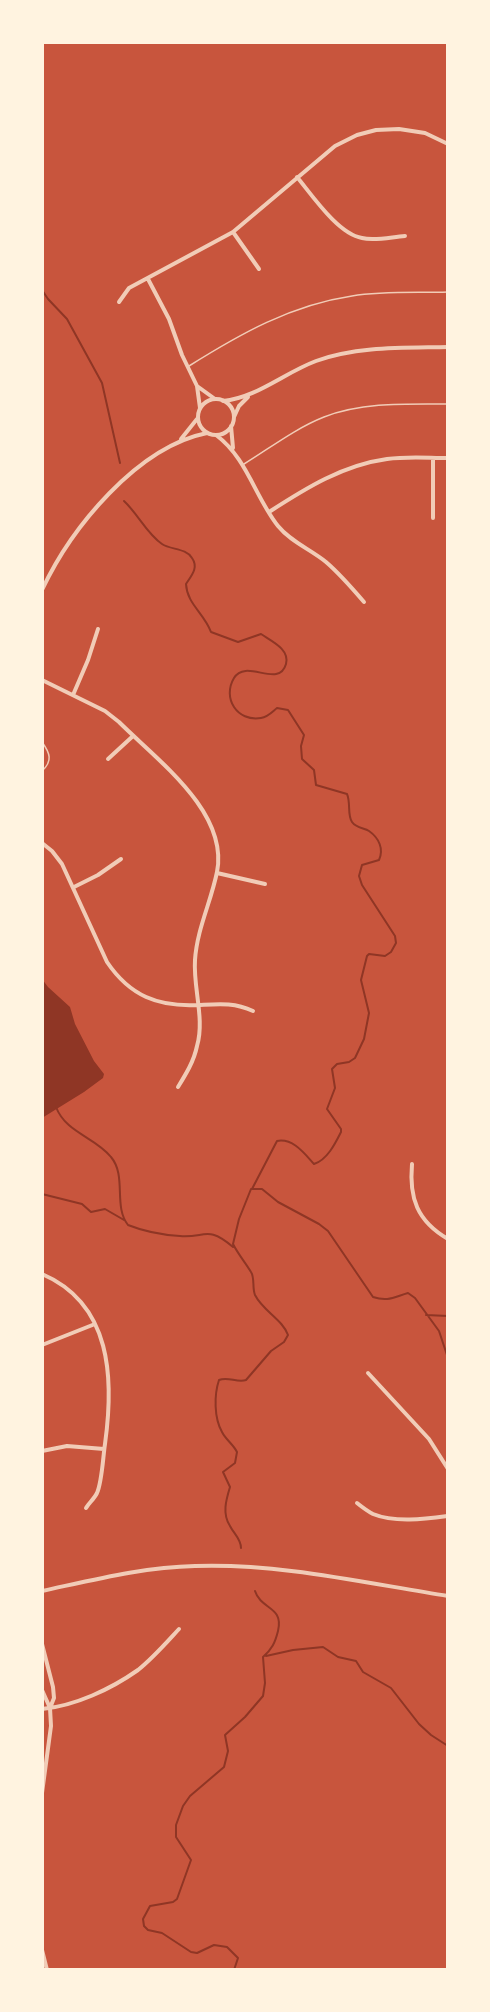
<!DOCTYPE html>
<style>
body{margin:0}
#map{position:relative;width:490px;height:2012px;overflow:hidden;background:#c8553d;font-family:"Playfair Display",serif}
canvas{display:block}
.frame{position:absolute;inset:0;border:44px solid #fff3e0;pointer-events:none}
</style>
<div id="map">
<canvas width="490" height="2012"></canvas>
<div class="frame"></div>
</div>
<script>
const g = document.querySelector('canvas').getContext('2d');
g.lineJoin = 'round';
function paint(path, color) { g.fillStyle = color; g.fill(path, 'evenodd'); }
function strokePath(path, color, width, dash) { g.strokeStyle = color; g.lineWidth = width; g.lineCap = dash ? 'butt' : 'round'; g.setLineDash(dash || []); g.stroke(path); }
const water = new Path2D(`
 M42,979L48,987L70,1007L75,1024L94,1061L104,1074L103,1078L84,1092L42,1118Z`);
const stream = new Path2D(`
 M42,290L48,299L67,319L102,383L120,463
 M124,501C138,514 147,534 162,544C171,550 186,548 192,558C199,568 191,576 186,584C187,604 204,613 211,632L238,642L261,634C271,641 290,649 286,664C279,689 246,658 234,678C222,698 237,722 261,718C268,717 272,712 277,708L288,710L304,735L301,746L302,759L314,770L316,785L347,794C351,803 347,815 352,822C356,828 364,828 369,831C379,838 384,849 379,860L362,865L359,876L362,885L395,936L396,943L391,952L385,956L369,954L367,956L361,980L369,1013L364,1039L355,1058L349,1062L337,1064L332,1069L335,1088L327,1109L341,1129V1132C335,1144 327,1160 314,1164C304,1153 293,1138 277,1141L252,1189
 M56,1107C66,1133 95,1137 111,1157C127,1176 113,1206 128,1225C143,1231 163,1235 180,1236C206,1238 207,1225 233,1247
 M42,1194L82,1204L91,1212L105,1209L124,1220
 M426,1315L448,1316
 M241,1548C241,1539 234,1534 230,1526C222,1514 226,1500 230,1487L223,1472L235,1463L237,1452C233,1444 226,1440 222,1432C214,1418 214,1395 219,1380C228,1376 237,1383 246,1380L271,1351L284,1342L288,1335C283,1320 263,1311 255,1295C252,1288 255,1278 251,1272C245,1262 238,1254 233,1244L239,1219L251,1189H262L278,1202L319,1224L328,1231L373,1297C388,1302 394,1297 408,1293L415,1298L439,1331L448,1358
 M266,1656L293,1650L323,1647L338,1657L356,1661L363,1672L391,1688L419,1724L431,1735L448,1746
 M234,1970L238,1958L227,1947L214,1945L197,1953L191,1952L162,1933L148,1930L144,1926L143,1919L150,1906L173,1902L177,1899L191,1860L176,1837V1825L183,1806L190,1796L224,1767L228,1751L225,1735L245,1717L263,1696L265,1683L263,1657C272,1649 275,1643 278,1631C284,1606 261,1610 255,1591`);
const service = new Path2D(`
 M189,366C240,334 291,305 352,296C383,291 416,293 448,292
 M244,464C270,448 296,428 324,417C363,402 407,404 448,404
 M42,742C50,753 53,761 42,771`);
const minor = new Path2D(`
 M297,177C312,195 338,234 362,238C375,241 391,237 405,236
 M233,232L259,269
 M148,279L169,319L182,355L197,386L200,408
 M119,302L129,288L233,232L335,146L357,135L376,130L399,129L425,133L448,144
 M197,386L215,399
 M198 417a18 18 0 1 1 36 0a18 18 0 1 1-36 0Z
 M223,401C256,398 284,373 316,361C358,346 404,348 448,347
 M234,417L239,406L248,397
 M231,426L233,448
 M216,435C247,458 255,497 278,526C291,542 310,549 326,562C340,574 352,588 364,602
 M181,439L197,419
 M269,512C306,488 343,465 387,459C408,456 428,458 448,458
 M433,518V458
 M42,590C71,528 137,447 207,433
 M42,680L105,711L119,722C157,760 229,812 217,872C211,902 197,929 195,960C193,988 205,1019 197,1046C194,1061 186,1074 178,1087
 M73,695L88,660L98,629
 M108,759L133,736
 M42,843L52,851L62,864L107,962C130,996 158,1007 198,1005C218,1004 234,1002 253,1011
 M217,873L265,884
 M74,887L98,875L121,859
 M412,1164C409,1198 417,1221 448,1239
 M42,1274C112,1304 114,1379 105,1444C103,1457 102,1482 97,1493C94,1499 89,1503 86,1508
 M42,1345L95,1324
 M368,1373L429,1439L448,1469
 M42,1451L67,1446L104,1449
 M357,1503C362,1507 367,1511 373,1514C395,1523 425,1519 448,1516
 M42,1591C93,1580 143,1567 195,1566C279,1563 365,1583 448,1596
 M42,1644L53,1687L54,1698L50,1708L51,1726L42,1793
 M42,1690L50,1708
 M42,1709C75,1706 111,1689 138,1670C153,1658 166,1643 179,1629
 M42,1950L47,1970`);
paint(water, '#8f3625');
strokePath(stream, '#8f3625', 2);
strokePath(service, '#f1ccb7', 1.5);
strokePath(minor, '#f1ccb7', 4);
</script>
